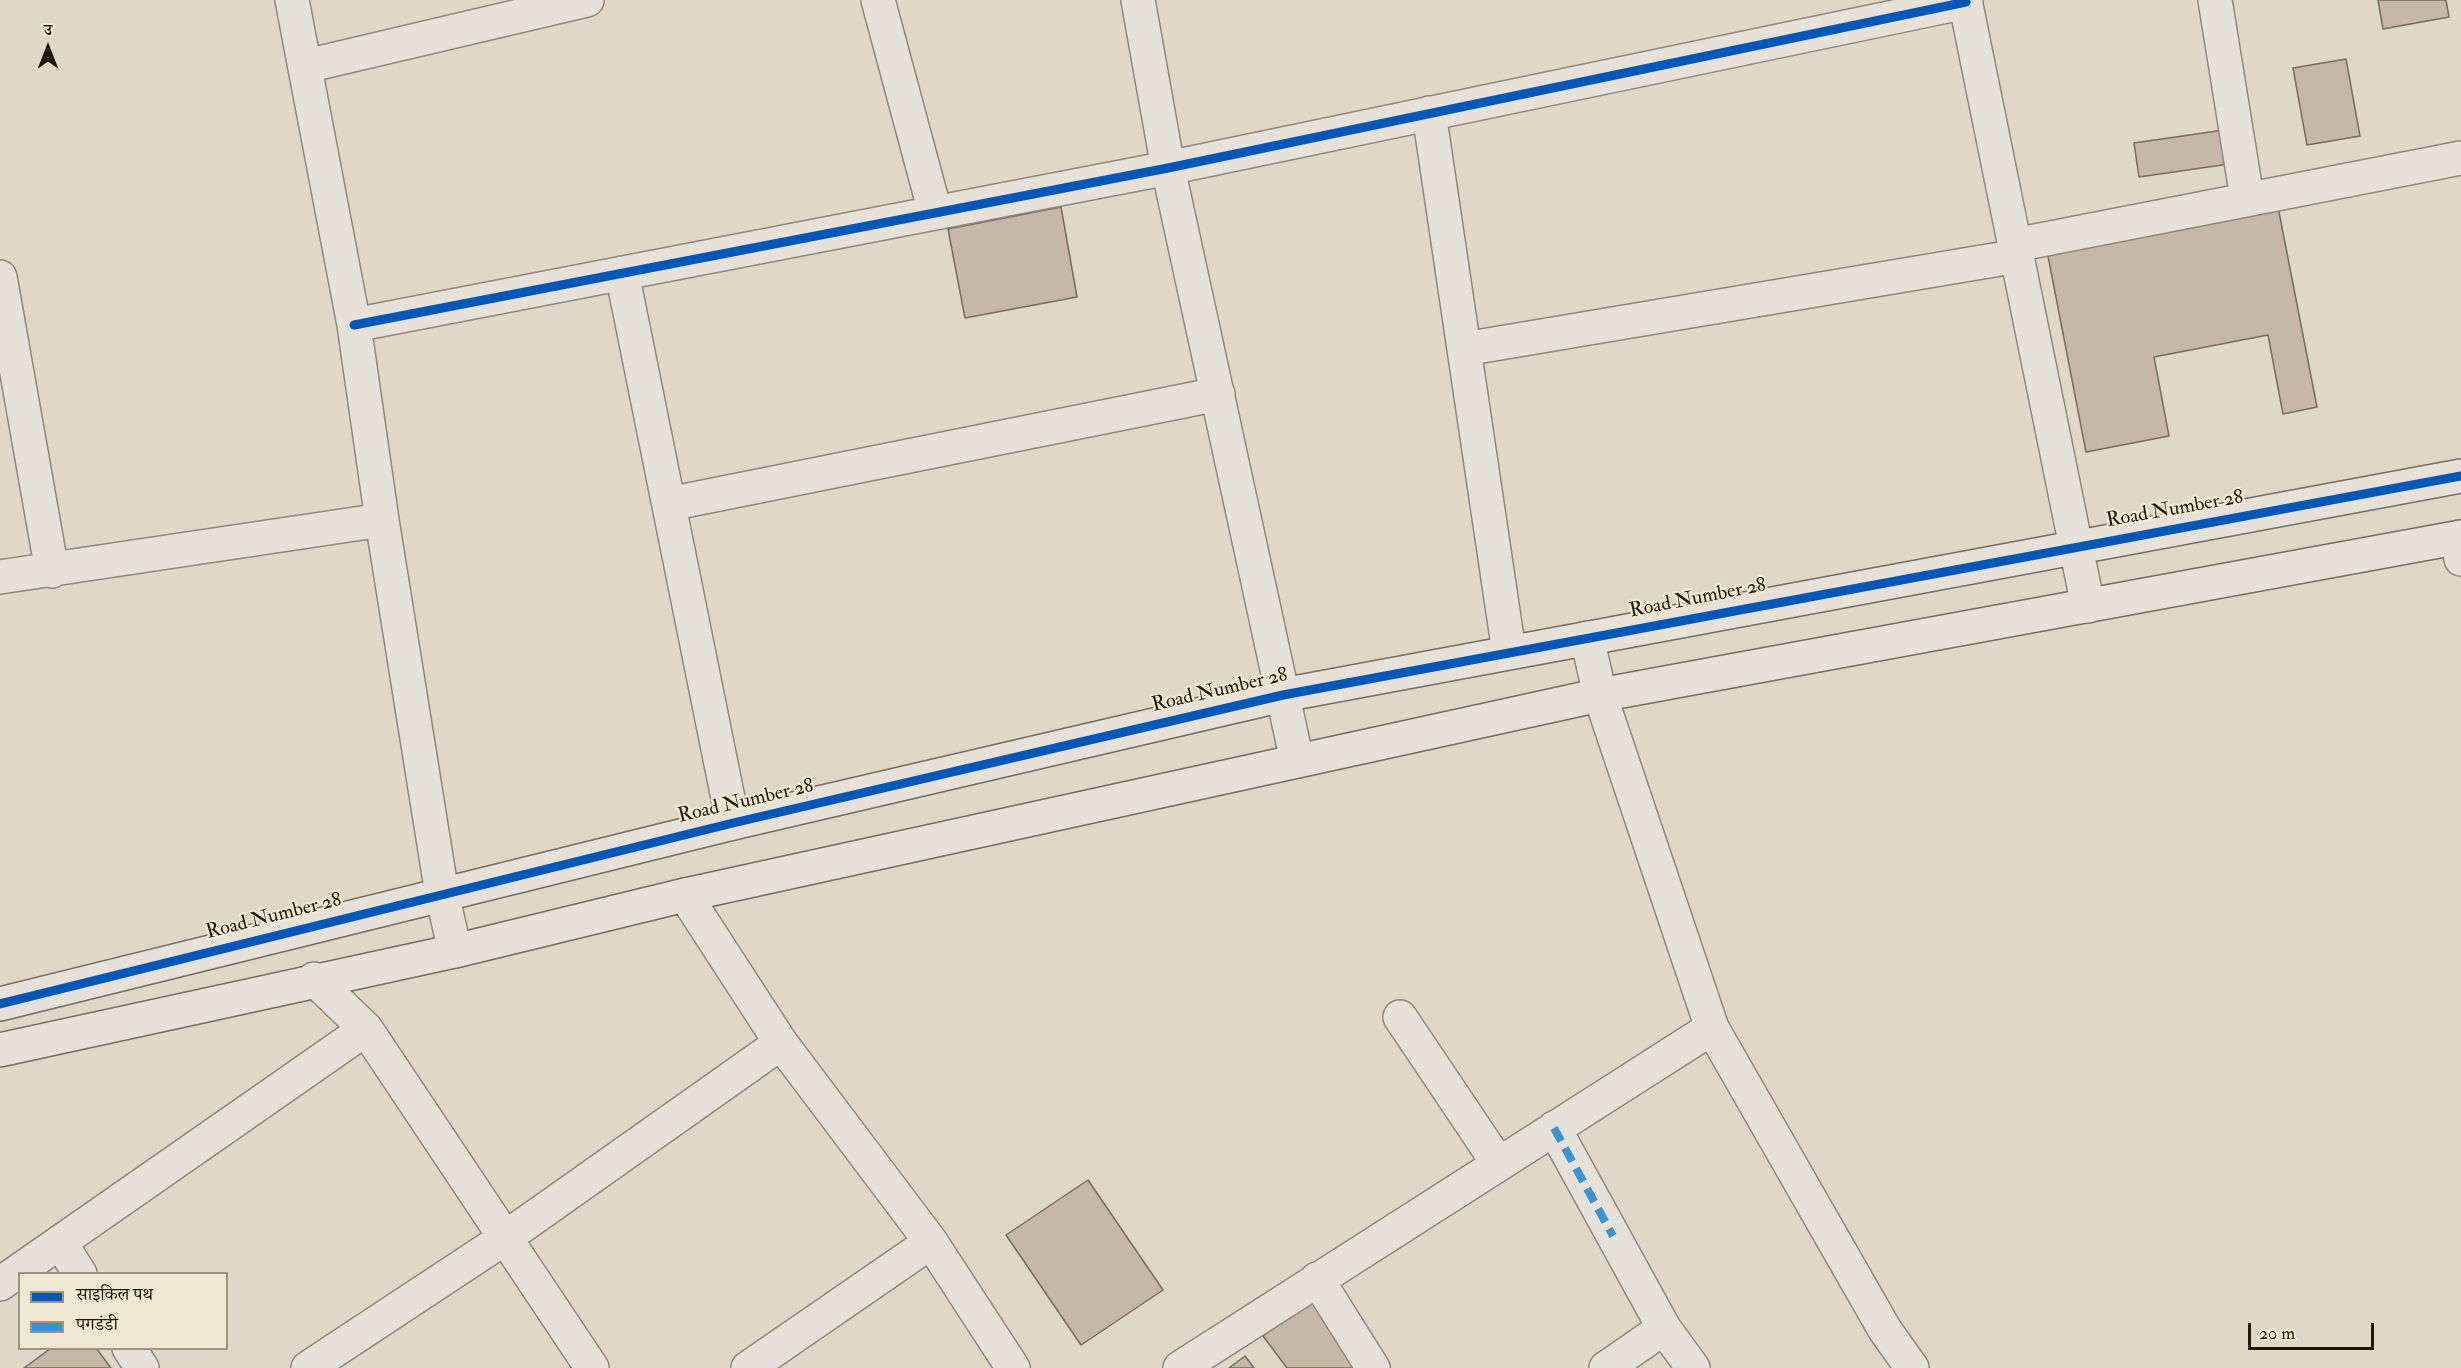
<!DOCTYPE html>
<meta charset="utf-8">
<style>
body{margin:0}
#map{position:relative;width:2461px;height:1368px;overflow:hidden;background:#e0d8c6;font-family:"IM FELL Double Pica","Noto Serif Devanagari",serif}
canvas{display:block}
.legend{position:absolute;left:18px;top:1272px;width:210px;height:78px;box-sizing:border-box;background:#f1e8d3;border:2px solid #9f9481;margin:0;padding:8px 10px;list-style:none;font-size:18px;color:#241706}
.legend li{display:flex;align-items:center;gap:12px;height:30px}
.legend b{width:30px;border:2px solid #9f9481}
.north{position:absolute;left:18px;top:18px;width:60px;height:60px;-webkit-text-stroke:4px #f1e8d3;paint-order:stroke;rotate:0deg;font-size:16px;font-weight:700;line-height:24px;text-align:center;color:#241706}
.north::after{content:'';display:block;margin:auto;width:21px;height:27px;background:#241706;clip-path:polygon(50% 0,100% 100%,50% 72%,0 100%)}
.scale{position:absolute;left:2248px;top:1323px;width:126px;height:27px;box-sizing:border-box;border:3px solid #241706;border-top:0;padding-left:8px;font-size:18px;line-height:21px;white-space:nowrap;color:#241706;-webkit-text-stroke:4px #f1e8d3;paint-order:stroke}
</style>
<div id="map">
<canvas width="2461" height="1368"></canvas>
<ul class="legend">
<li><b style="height:8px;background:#0057b8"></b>साइकिल पथ</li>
<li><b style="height:8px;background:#3b93d1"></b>पगडंडी</li>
</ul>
<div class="north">उ</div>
<div class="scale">20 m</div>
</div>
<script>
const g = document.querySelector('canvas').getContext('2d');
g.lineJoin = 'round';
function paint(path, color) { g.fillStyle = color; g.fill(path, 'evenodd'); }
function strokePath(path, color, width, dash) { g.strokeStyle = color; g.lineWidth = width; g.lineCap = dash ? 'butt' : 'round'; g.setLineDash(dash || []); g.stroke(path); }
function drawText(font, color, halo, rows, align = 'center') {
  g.font = font + ' "IM FELL Double Pica",serif'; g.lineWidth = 4.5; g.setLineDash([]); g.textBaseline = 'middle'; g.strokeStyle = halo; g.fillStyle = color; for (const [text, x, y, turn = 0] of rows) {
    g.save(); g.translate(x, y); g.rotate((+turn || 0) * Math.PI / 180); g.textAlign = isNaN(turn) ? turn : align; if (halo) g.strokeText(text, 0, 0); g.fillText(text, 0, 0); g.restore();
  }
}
const building = new Path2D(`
 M2378,0H2446L2449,17L2383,29Z
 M2346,59L2360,136L2307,145L2293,68Z
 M2224,130L2229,164L2139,177L2134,143Z
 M1061,207L1077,297L965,318L948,229Z
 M2278,207L2317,407L2283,414L2268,335L2154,357L2169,436L2086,452L2047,251Z
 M1088,1180L1163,1290L1081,1345L1006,1235Z
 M1314,1299L1364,1368H1287L1263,1336Z
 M51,1348H96L111,1368H24Z
 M1245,1356L1254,1368H1229Z`);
const street = new Path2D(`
 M292,0L354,325L382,520L442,894L455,951
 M878,0L935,212
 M1138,0L1168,168L1297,761
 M1965,0L2088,606
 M2215,0L2247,198
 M306,66L587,0
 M1429,113L1509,652
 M2015,245L2461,158
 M622,273L733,823
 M0,277L52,571
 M354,325L1168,168L1966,2
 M1464,349L2018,256
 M669,504L1218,394
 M2457,538L2461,559
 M0,577L382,520
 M1587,638L1600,695L1712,1028L1885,1330L1912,1368
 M685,895L781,1043L931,1242L1013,1368
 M314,979L366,1029L592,1368
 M1400,1017L1498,1163
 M1554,1128L1664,1328
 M60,1242L80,1274
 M1317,1279L1373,1368
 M0,1284L366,1029
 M129,1348L142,1368
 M308,1368L505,1238L781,1043
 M748,1368L931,1242
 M1180,1368L1712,1028
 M1606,1368L1664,1328L1693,1368`);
const secondary = new Path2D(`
 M0,1004L733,823L1283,695L2461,476
 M0,1050L455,951L685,895L1600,695L2461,537`);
const quiet = new Path2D(`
 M1554,1128L1613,1236`);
const cycleway = new Path2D(`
 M354,325L1168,168L1966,2
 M0,1004L733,823L1283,695L2461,476`);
const streetNames = [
 ["Road Number 28",2175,510,-10],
 ["Road Number 28",1698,599,-11],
 ["Road Number 28",1220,691,-13],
 ["Road Number 28",746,802,-13],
 ["Road Number 28",274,917,-14]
];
paint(building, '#c7b7a8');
strokePath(building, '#736d62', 1.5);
strokePath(street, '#8e887c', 36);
strokePath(secondary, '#736d62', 36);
strokePath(street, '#e6e2da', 33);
strokePath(secondary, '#e6e2da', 33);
strokePath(quiet, '#3b93d1', 8, [15, 8]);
strokePath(cycleway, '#0057b8', 9);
drawText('20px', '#241706', '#f1e8d3', streetNames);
</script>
